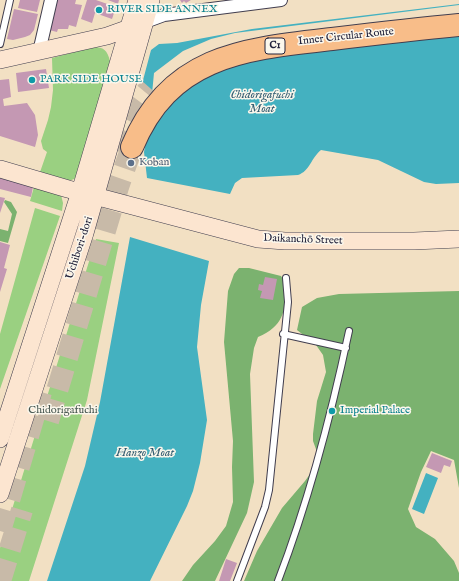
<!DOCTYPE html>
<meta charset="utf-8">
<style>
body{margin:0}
canvas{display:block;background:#f2e0c3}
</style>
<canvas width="459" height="581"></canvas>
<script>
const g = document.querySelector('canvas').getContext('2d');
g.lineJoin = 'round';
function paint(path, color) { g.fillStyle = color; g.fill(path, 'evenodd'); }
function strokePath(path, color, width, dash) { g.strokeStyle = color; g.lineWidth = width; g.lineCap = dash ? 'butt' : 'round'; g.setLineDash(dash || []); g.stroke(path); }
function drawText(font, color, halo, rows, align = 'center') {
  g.font = font + ' "IM FELL English",serif'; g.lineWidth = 3; g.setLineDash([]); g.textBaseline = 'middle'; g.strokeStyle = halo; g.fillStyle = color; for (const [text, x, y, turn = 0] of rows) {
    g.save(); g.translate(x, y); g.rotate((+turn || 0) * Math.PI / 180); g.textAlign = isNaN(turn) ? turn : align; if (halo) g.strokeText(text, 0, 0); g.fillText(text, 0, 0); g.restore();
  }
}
const green = new Path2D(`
 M93,47C104,47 107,50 110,61L77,177C65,186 52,178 39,175L47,152L43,149L41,141L48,120L51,107L53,90L52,58Z
 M34,187L61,195L63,203L62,211L30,201Z
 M35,208L60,216L0,389V334Z
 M96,239L119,243L87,400L29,581H0V548Z`);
const forest = new Path2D(`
 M5,200L11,202L17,212L8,243L0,241V229L8,231L12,214L4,202Z
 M239,268H249L281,276L288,287C284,312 284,326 258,337L254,348L250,374L254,482L247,513L215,581H182L193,565L215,541L226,526L233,502L232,467L233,441L224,342L228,291L234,274Z
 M459,291V488L454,460L431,451L421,472L408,509L416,527L435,539L454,561L459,573V581H244L257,551L282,508L305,481L320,460L313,441V434L317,401L326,372L323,355L316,345L297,330L302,307L317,298L339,294Z`);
const water = new Path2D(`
 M459,4V183L436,184L424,182L378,160L321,150C311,158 310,171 298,175L242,178L235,183L230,194L147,178L144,152L147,137L168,102L142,84L151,50L159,44L177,43L252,29Z
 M130,237L209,261L201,305L197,347L207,420L200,463L193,491L187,506L150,581H47L85,466L100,402Z
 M426,473L438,478L424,514L412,509Z`);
const pier = new Path2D(`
 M459,5V30L263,53L190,82L165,103L152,94L154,73L183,51L211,39L235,33Z`);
const building = new Path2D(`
 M20,0H40L37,12L18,8Z
 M56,0H76L75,4L82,5L76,27L69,25L68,29H58L57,32L49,30Z
 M87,0H96L116,7L112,19L95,13L92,23L81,19Z
 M108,0H119L118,4Z
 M180,0H191L186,3L184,1L182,3Z
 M14,9L38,14L34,30L30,35L25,37L13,40L7,39Z
 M46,69L49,88L18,92L16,73Z
 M9,79L11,97L3,99L4,106L27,103L35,115L38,135L35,147L0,136V80Z
 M0,178L33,187L31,197L0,189Z
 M0,197L5,198L0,213Z
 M0,242L10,245L4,268L7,269L0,292Z
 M265,277L277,279L273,300L260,298L262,291L258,290L259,284L263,285Z
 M432,453L452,461L450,467L444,465L441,473L426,467Z
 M226,559L237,563L230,581H219Z`);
const highwayTunnel = new Path2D(`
 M114,150C122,127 133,107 150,88
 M48,421L118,187L132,147
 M0,531L41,392
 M0,581L22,510`);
const lane = new Path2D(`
 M0,44L10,0
 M283,334L346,348
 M237,581L265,507L269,490L288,302L286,278
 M278,581C309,500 331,416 349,331`);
const street = new Path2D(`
 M145,22L164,15L281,0
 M39,52L51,0`);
const secondary = new Path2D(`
 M0,60L107,36L135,26
 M0,169L68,189L258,239L285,241H414L459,239
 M0,439L80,192L137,0
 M0,494L85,233L151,0`);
const highway = new Path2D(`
 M132,147C170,55 244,49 332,39C374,34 417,29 459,25`);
const markers = [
 [99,10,4,"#0f9aa8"],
 [32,80,4,"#0f9aa8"],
 [131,163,4,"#5c6f8a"],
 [332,411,4,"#0f9aa8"]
];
const shields = [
 [275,46,20]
];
const shieldNames = [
 ["C1",275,46]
];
const cultureNames = [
 ["RIVER SIDE ANNEX",107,10],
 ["PARK SIDE HOUSE",40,80],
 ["Imperial Palace",340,411]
];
const streetNames = [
 ["Inner Circular Route",346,37,-6],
 ["Daikanchō Street",303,240,2],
 ["Uchibori-dori",80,248,-72]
];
const serviceNames = [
 ["Koban",139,163]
];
const parkNames = [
 ["Chidorigafuchi",63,411]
];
const waterNames = [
 ["Chidorigafuchi",262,96],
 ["Moat",262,110],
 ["Hanzo Moat",145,454]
];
paint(green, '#9ad081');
paint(forest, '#7bb26f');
paint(water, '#44b1c0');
paint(pier, '#f2e0c3');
paint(building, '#c498b3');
strokePath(highwayTunnel, '#c8baa8', 22, [22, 11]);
strokePath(lane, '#413e4f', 8);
strokePath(street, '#413e4f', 14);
strokePath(secondary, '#413e4f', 18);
strokePath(highway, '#413e4f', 24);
strokePath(lane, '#fff', 6);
strokePath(street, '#fff', 12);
strokePath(secondary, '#fce5d0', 17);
strokePath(highway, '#f8bd89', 22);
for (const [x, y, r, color] of markers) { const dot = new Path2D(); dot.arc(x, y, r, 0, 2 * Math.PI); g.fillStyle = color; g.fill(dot); strokePath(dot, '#fbf7ec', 1.5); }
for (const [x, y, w] of shields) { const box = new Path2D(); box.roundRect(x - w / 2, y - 8, w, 16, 3); g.fillStyle = '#fbf7ec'; g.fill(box); strokePath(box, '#22223b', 1); }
drawText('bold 10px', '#22223b', null, shieldNames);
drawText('11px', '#0d838f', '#fbf7ec', cultureNames, 'left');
drawText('11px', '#22223b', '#fbf7ec', streetNames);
drawText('11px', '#4e5e75', '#fbf7ec', serviceNames, 'left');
drawText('11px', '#465650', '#fbf7ec', parkNames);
drawText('italic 12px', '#305b70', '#fbf7ec', waterNames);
</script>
